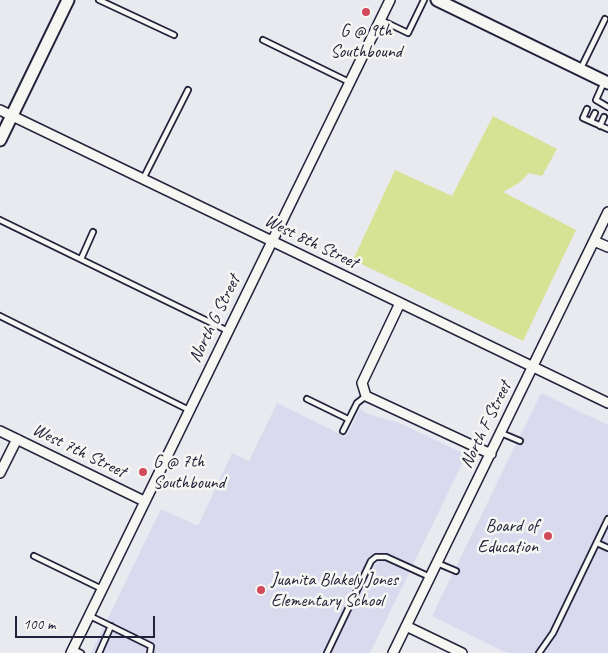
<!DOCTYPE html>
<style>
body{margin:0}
#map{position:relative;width:608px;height:653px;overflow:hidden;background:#e9e9f0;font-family:Caveat,sans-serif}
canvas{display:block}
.scale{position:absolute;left:15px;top:616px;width:140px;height:22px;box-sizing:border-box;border:2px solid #22223b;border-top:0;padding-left:6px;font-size:15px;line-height:18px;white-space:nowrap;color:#22223b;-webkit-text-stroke:4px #f6f6f2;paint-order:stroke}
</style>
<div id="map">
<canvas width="608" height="653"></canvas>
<div class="scale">100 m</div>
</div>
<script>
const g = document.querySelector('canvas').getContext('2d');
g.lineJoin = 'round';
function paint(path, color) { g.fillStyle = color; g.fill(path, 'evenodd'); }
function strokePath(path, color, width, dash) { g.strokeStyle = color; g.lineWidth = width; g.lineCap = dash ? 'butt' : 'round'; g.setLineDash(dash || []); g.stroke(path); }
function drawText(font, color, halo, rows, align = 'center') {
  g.font = font + ' Caveat,sans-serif'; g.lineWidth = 5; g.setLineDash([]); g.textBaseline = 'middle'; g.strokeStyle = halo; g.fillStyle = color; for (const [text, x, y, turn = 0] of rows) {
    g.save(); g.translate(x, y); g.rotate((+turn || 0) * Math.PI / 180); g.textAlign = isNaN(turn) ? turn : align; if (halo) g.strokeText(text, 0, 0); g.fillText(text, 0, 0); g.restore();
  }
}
const built = new Path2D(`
 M541,393L608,425V653H507L432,616Z
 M277,403L346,437L360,409L368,414L399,423L463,453L464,460L370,653H91L161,509L198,526L232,453L249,461Z`);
const green = new Path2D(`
 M493,116L557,149L542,176L529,173L519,183L503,192L576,230L523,341L353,260L395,170L452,196Z`);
const service = new Path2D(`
 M99,0L174,35
 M381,20L408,33L424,0
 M263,40L349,82
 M581,68L605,19
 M604,82L596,100L608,107
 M587,109L583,118L608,129
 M591,121L595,113
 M600,126L604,117
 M143,179L188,90
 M0,220L228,331
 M81,259L93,232
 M0,316L189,410
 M307,399L348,419
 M343,431L357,403L366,396
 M501,433L520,441
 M597,543L608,548
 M34,556L102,589
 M437,563L456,571
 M90,616L151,646L150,653
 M73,649L81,653
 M99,653L111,626
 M327,653L371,561L376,557H386L430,577
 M539,653L553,633L608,519`);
const minor = new Path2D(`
 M0,110L608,403
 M594,241L608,247
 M400,303L362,383L366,396L491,454
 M0,431L144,501
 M0,473L17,439
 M406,626L462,653
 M71,653L390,0
 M393,653L608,212`);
const tertiary = new Path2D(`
 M437,0L608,83
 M0,140L68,0`);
const markers = [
 [366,12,5,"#d1495b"],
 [143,472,5,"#d1495b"],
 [548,536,5,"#d1495b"],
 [261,590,5,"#d1495b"]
];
const poiNames = [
 ["G @ 9th",366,31,"center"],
 ["Southbound",366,52,"center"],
 ["G @ 7th",153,462],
 ["Southbound",153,483],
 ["Board of",538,526,"right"],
 ["Education",538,547,"right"],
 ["Juanita Blakely Jones",271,580],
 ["Elementary School",271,601]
];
const streetNames = [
 ["West 8th Street",311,242,26],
 ["North G Street",215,319,-64],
 ["North F Street",486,425,-64],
 ["West 7th Street",79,451,26]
];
paint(built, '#d9daee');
paint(green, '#d6e395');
strokePath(service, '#22223b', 8);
strokePath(minor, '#22223b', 12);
strokePath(tertiary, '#22223b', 15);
strokePath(service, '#f6f6f2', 4.5);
strokePath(minor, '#f6f6f2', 9);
strokePath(tertiary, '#f6f6f2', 11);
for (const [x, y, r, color] of markers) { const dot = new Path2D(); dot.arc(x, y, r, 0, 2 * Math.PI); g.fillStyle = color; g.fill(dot); strokePath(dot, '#f6f6f2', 2); }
drawText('18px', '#22223b', '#f6f6f2', poiNames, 'left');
drawText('18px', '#22223b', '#f6f6f2', streetNames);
</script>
